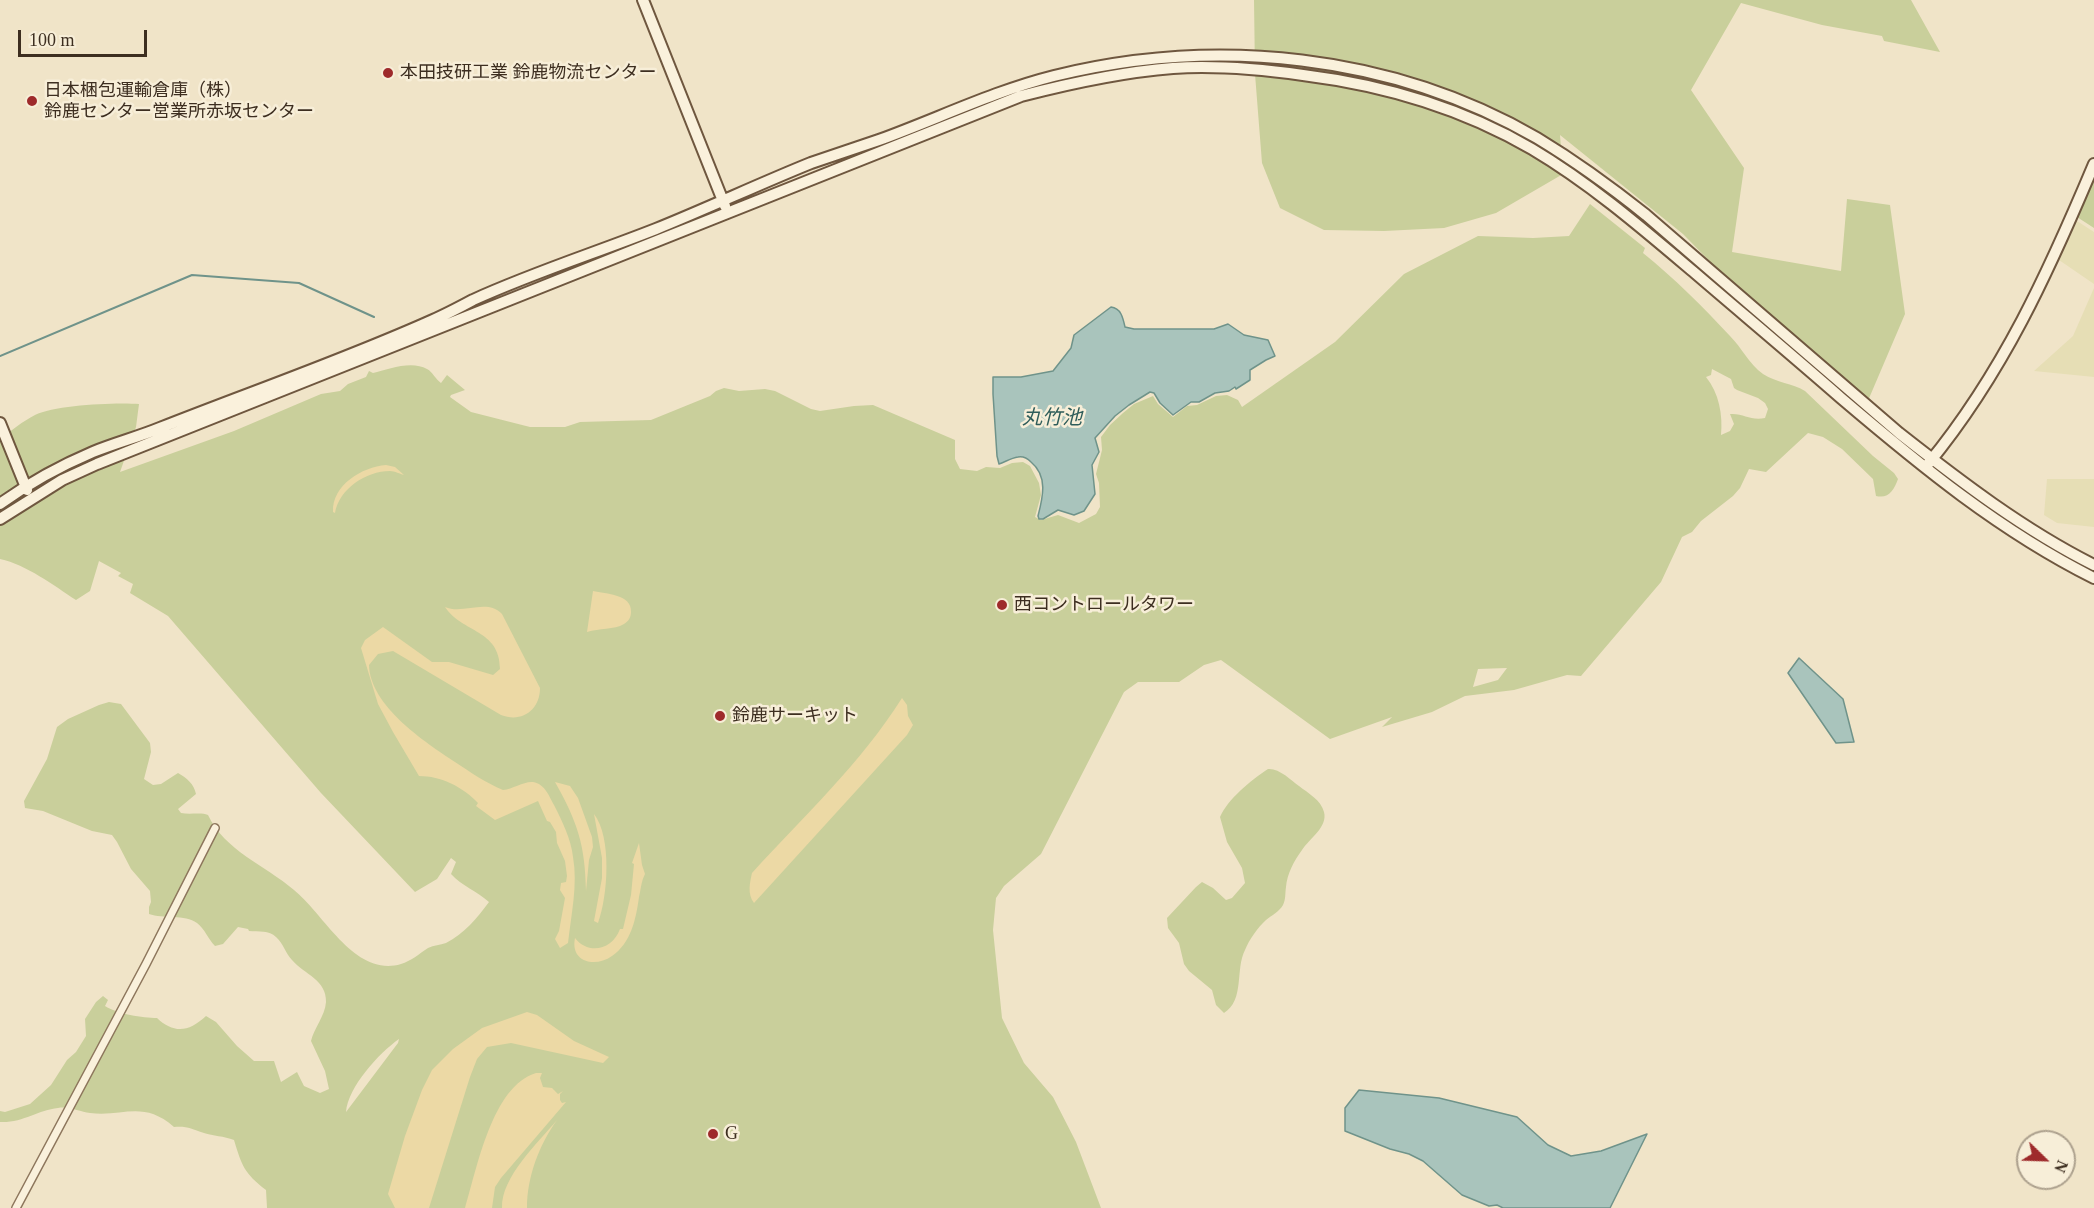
<!DOCTYPE html>
<meta charset="utf-8">
<style>
body{margin:0}
#map{position:relative;width:2094px;height:1208px;overflow:hidden;background:#f0e4c8;font-family:"Times New Roman",serif}
canvas{display:block}
.north{position:absolute;left:2016px;top:1130px;width:60px;height:60px;box-sizing:border-box;background:#f7eed8;border:2px solid #ada18e;border-radius:50%;rotate:113deg;font-size:16px;font-weight:700;line-height:24px;text-align:center;color:#3d2e20}
.north::after{content:'';display:block;margin:auto;width:21px;height:27px;background:#9e2a2b;clip-path:polygon(50% 0,100% 100%,50% 72%,0 100%)}
.scale{position:absolute;left:18px;top:30px;width:129px;height:27px;box-sizing:border-box;border:3px solid #3d2e20;border-top:0;padding-left:8px;font-size:18px;line-height:21px;white-space:nowrap;color:#3d2e20;-webkit-text-stroke:4px #f7eed8;paint-order:stroke}
</style>
<div id="map">
<canvas width="2094" height="1208"></canvas>
<div class="north">N</div>
<div class="scale">100 m</div>
</div>
<script>
const g = document.querySelector('canvas').getContext('2d');
g.lineJoin = 'round';
function paint(path, color) { g.fillStyle = color; g.fill(path, 'evenodd'); }
function strokePath(path, color, width, dash) { g.strokeStyle = color; g.lineWidth = width; g.lineCap = dash ? 'butt' : 'round'; g.setLineDash(dash || []); g.stroke(path); }
function drawText(font, color, halo, rows, align = 'center') {
  g.font = font + ' "Times New Roman","Noto Sans JP",serif'; g.lineWidth = 5; g.setLineDash([]); g.textBaseline = 'middle'; g.strokeStyle = halo; g.fillStyle = color; for (const [text, x, y, turn = 0] of rows) {
    g.save(); g.translate(x, y); g.rotate((+turn || 0) * Math.PI / 180); g.textAlign = isNaN(turn) ? turn : align; if (halo) g.strokeText(text, 0, 0); g.fillText(text, 0, 0); g.restore();
  }
}
const farmland = new Path2D(`
 M2077,221L2094,232V284L2059,260Z
 M2094,288V377L2034,371L2073,336Z
 M2047,479H2094V527L2057,523L2044,515Z`);
const green = new Path2D(`
 M1254,0H1911L1940,52L1884,41L1882,36L1822,25L1741,3L1691,90L1744,168L1732,252L1841,271L1847,199L1890,205L1905,314L1867,403L1732,284L1683,234L1560,135L1563,174L1496,213L1444,228L1384,231L1324,230L1280,208L1262,163L1255,74Z
 M2094,179V228L2077,217Z
 M1590,204L1645,248L1643,253C1674,278 1703,307 1730,336C1742,348 1749,364 1763,374C1777,383 1792,383 1805,391L1873,456L1894,473L1898,479C1894,490 1889,499 1876,496L1873,479L1842,449L1823,437L1808,433L1766,472L1749,469L1740,488L1733,496L1701,521L1692,532L1682,537L1661,582L1581,676L1567,675L1514,690L1465,696L1432,712L1382,727L1392,717L1330,739L1221,660L1204,665L1179,682H1138L1124,692L1041,854L1004,886L996,898L993,930L1002,1018L1024,1063L1053,1097L1076,1142L1101,1208H267L266,1190C244,1173 242,1166 234,1140C224,1136 213,1136 204,1133C191,1129 188,1126 174,1127C143,1100 124,1117 90,1113C80,1112 69,1106 58,1108C38,1110 23,1123 0,1122V1111L5,1112L30,1104L51,1085L67,1060L76,1052L86,1036L85,1019L96,1002L103,996L108,1000L105,1006C117,1014 143,1018 157,1018C174,1034 189,1032 206,1016L216,1022L237,1046L254,1061H274L281,1082L297,1072L304,1086L320,1093L329,1089L325,1071L311,1041C314,1028 325,1016 326,1002C327,980 304,974 292,960C286,954 283,943 276,937C269,930 259,932 249,931L248,929L238,927L223,944L215,946C208,939 205,929 197,923C185,914 163,919 149,914V907L151,902L150,891L131,869L117,842L112,835L92,831L43,811L25,808L24,801L47,759L57,727L68,719L99,705L109,702L121,704L150,743L151,752L144,779L153,785L161,784L178,773C187,778 194,784 196,794L178,809L181,813C190,815 201,812 208,815C225,851 265,865 294,890C324,914 355,978 401,964C411,961 419,954 428,948C434,945 440,945 446,943C464,934 477,918 489,902C477,891 462,886 451,874L456,862L451,858L437,879L415,892L321,793L168,616L130,593L133,584L118,576L121,573L99,561L90,591L76,600C53,585 27,565 0,559V439C11,431 23,421 35,415C55,405 116,402 139,404L136,427L120,472L234,431L321,394L340,391L348,384L366,377L369,371L373,373C388,369 412,360 427,369C433,372 435,379 441,383L447,375L465,390L451,395L450,397L471,412L530,427H565L580,422L651,420L710,396L716,391L724,388L739,391L765,389L775,391L811,409L820,411L854,406L873,405L955,440V459L960,469L977,471L986,467L1000,468L1012,463L1023,462L1030,466L1039,483L1041,495L1035,517L1041,520L1058,515L1079,523L1096,514L1100,507L1099,483L1096,474L1102,450L1101,437L1110,425L1123,413L1134,404L1153,396L1158,404L1173,417L1187,406L1197,405L1216,396L1227,395L1238,400L1242,407L1335,342L1404,274L1478,236L1533,238L1569,236ZM1712,369L1731,379L1734,388L1737,390L1758,398L1765,403L1768,409L1765,418C1750,421 1744,413 1730,414L1734,424L1730,431L1721,435C1723,415 1719,393 1706,377L1711,375ZM1507,668L1498,680L1473,687L1478,669ZM399,1039L398,1043L346,1112C348,1087 379,1053 399,1039Z
 M1268,769C1279,768 1291,780 1299,786C1308,793 1321,800 1324,812C1328,827 1309,839 1302,850C1294,861 1287,874 1286,887C1285,893 1286,899 1283,905C1279,912 1272,915 1266,920C1258,927 1249,940 1245,950C1235,969 1245,1000 1224,1013L1216,1005L1212,990L1189,971L1184,964L1179,943L1168,928L1167,918L1196,887L1202,882L1213,888L1226,900L1232,898L1245,883L1242,868L1227,842L1220,817C1228,799 1250,781 1268,769Z`);
const sand = new Path2D(`
 M386,465L395,467L404,475C400,474 395,471 390,471C366,471 339,489 335,513L333,512C332,485 362,467 386,465Z
 M593,591C606,594 632,594 631,612C631,617 629,621 624,624C614,630 599,628 587,632Z
 M445,607C463,615 487,598 502,614L540,688C540,710 522,723 501,715L393,651L378,654L369,665C370,706 425,742 455,762C470,772 486,783 503,790C513,789 524,781 533,782C545,784 549,796 554,805C562,821 571,839 573,857C578,885 571,915 568,943L560,948L555,939L559,931L565,898L560,890L561,883L566,882L567,876L565,861L557,843L556,832L550,822L547,821L538,801L495,820L476,806L478,803C463,787 441,776 419,776L393,732L378,704L361,648L365,640L383,627L432,662H449L493,675L500,669C500,629 462,633 445,607Z
 M902,698L907,705L908,716L913,725L907,735L754,903C747,894 750,882 752,873C804,816 861,763 902,698Z
 M555,782L570,786L578,798L592,837L593,847L589,860L586,891C585,845 578,823 555,782Z
 M594,814C612,837 608,896 598,923L594,921L602,878V858Z
 M639,843L642,865L645,874C641,882 641,889 639,897C636,919 631,943 612,956C595,968 570,962 575,938C589,956 613,949 620,929H623L631,895L634,864L632,863Z
 M527,1012L537,1015L574,1041L609,1057L603,1063L511,1043L487,1047L477,1059L470,1077L429,1208H395L388,1194L405,1136L422,1090L432,1070L453,1049L482,1028Z
 M536,1073H542L540,1078L543,1087L552,1088L558,1094L563,1091L560,1094V1100L562,1103L566,1102L501,1178L495,1187L492,1208H465C477,1169 492,1086 536,1073Z
 M557,1120C539,1145 527,1177 527,1208H502C501,1177 538,1143 557,1120Z`);
const water = new Path2D(`
 M1111,307C1121,308 1123,318 1125,327L1134,329H1214L1228,324L1244,335L1268,340L1275,356L1266,360L1250,370V380L1236,389L1235,387L1229,391L1215,393L1199,402H1191L1173,415L1160,403L1154,393L1150,392L1129,405L1115,416L1095,438L1099,452L1092,465L1095,494L1084,511L1074,515L1058,510L1043,519H1039L1038,516C1043,497 1048,476 1031,462C1027,458 1023,456 1018,457C1011,458 1005,462 999,464L997,456L993,394V377H1021L1053,371L1071,348L1074,335Z
 M1799,658L1843,699L1854,742L1836,743L1788,673Z
 M1359,1090L1439,1098L1517,1117L1548,1145L1571,1156L1601,1151L1647,1134L1610,1208H1503L1497,1205L1489,1206L1462,1195L1423,1161L1409,1154L1390,1149L1345,1131V1108Z`);
const stream = new Path2D(`
 M0,356L192,275L299,283L374,317`);
const street = new Path2D(`
 M16,1208L146,964L215,828`);
const secondary = new Path2D(`
 M643,0L725,206
 M0,423L27,490
 M1928,464C2003,373 2049,271 2094,164
 M0,504C29,483 60,466 93,452C115,443 138,437 160,428C251,392 344,360 433,320C447,314 460,307 473,300C532,273 595,253 656,229C708,208 759,184 811,163C834,155 856,148 879,140C937,119 994,91 1054,76C1216,36 1392,54 1537,138C1575,161 1611,187 1646,215L1899,433C1960,481 2024,530 2094,565
 M0,519L62,480L97,464L1021,96C1071,83 1121,72 1173,68C1217,65 1260,69 1303,75C1383,85 1462,108 1532,149C1591,184 1643,229 1695,273C1744,315 1793,356 1841,398C1921,466 2000,531 2094,578`);
const markers = [
 [388,73,6,"#9e2a2b"],
 [32,101,6,"#9e2a2b"],
 [1002,605,6,"#9e2a2b"],
 [720,716,6,"#9e2a2b"],
 [713,1134,6,"#9e2a2b"]
];
const poiNames = [
 ["本田技研工業 鈴鹿物流センター",400,73],
 ["日本梱包運輸倉庫（株）",44,91],
 ["鈴鹿センター営業所赤坂センター",44,112],
 ["西コントロールタワー",1014,605],
 ["鈴鹿サーキット",732,716],
 ["G",725,1134]
];
const waterNames = [
 ["丸竹池",1052,419]
];
paint(farmland, '#e6deb5');
paint(green, '#c9cf9b');
paint(sand, '#ecd9a5');
paint(water, '#a9c4bc');
strokePath(water, '#6f938a', 1.5);
strokePath(stream, '#6f938a', 2);
strokePath(street, '#8d765c', 10);
strokePath(secondary, '#6f573f', 14);
strokePath(street, '#faf1dc', 7);
strokePath(secondary, '#faf1dc', 10);
for (const [x, y, r, color] of markers) { const dot = new Path2D(); dot.arc(x, y, r, 0, 2 * Math.PI); g.fillStyle = color; g.fill(dot); strokePath(dot, '#f7eed8', 2); }
drawText('18px', '#3d2e20', '#f7eed8', poiNames, 'left');
drawText('italic 20px', '#2f5d5a', '#f7eed8', waterNames);
</script>
